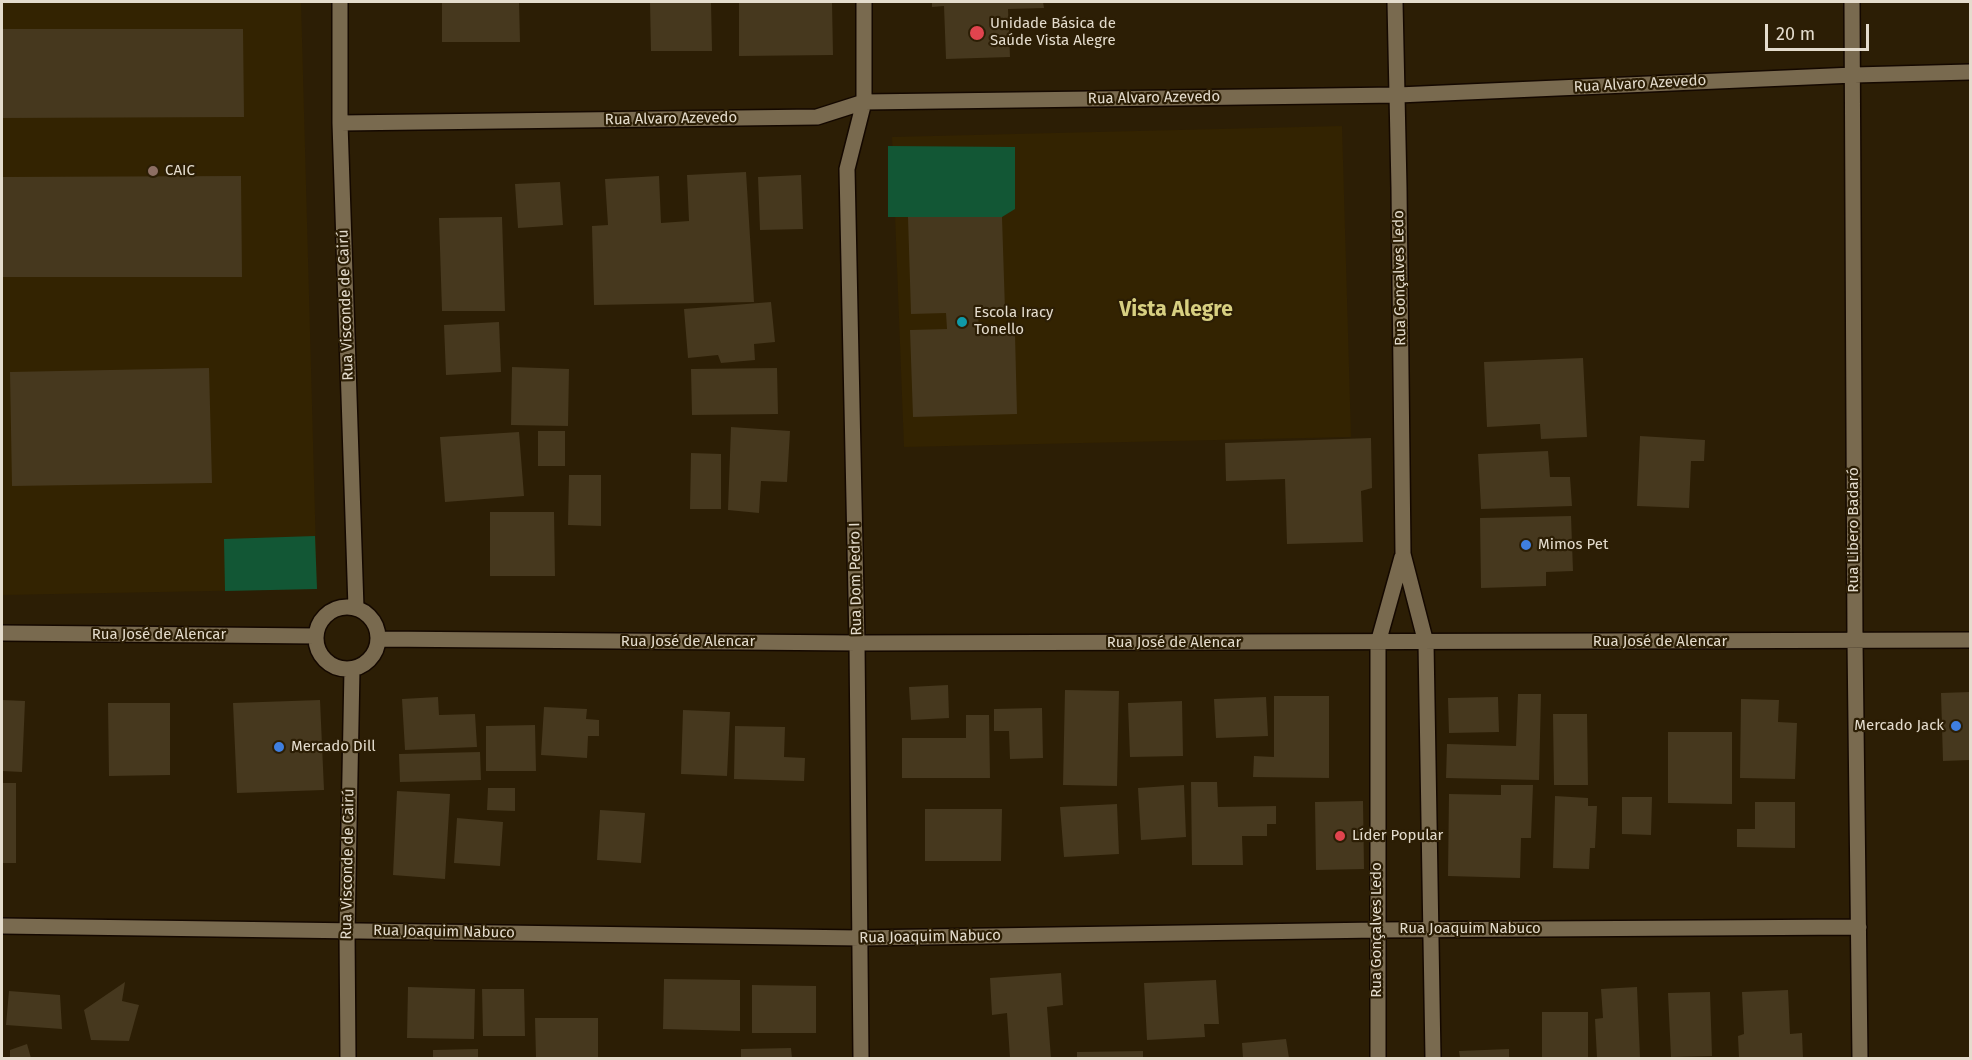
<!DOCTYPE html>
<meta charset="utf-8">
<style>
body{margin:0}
#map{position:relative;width:1972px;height:1060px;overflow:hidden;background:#2c1e05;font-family:"Fira Sans",sans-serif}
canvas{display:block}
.frame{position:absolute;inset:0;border:3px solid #e4dccd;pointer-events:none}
.scale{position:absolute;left:1765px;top:24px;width:104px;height:27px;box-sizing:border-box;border:3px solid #e4dccd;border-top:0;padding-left:8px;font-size:18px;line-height:21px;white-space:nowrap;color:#e4dccd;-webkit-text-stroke:4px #2c1e05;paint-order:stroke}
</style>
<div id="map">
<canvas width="1972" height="1060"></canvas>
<div class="frame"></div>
<div class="scale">20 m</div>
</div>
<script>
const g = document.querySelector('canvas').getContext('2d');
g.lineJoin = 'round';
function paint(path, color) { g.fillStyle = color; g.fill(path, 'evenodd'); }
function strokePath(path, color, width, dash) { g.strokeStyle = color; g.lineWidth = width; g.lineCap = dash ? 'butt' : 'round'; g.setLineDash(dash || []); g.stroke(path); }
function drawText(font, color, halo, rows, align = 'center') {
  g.font = font + ' "Fira Sans",sans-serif'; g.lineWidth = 4.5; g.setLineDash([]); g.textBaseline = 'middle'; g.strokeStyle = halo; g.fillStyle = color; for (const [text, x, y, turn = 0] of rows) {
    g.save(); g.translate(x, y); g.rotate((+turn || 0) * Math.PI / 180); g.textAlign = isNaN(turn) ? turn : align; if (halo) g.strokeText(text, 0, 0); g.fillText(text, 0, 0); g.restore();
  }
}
const built = new Path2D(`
 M2,2H301L317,589L2,595Z
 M1342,126L1351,437L904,447L892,137Z`);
const green = new Path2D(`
 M888,146L1015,147V209L1002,217H888Z
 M315,536L317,589L225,591L224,539Z`);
const building = new Path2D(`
 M442,2H519L520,42H442Z
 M650,2H711L712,51H651Z
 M739,2H832L833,55L739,56Z
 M932,2H1043L1044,8L1008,9L1010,57L946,59L944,6L932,7Z
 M2,29H243L244,117L2,118Z
 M746,172L754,302L594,305L592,226L608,225L605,179L659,176L661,223L689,221L687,175Z
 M801,175L803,229L760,230L758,177Z
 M241,176L242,277H2V177Z
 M560,182L563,225L518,228L515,184Z
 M502,217L505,311H442L439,218Z
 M908,217H1002L1005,310L978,311L979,334H1015L1017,414L913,417L910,330L947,329L946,313L911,314Z
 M771,302L775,342L754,344L755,360L721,363L718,355L688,358L684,309Z
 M499,322L501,372L446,375L444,325Z
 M1583,358L1587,437L1541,439L1540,424L1487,427L1484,362Z
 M512,367L569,369L568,426L511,425Z
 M209,368L212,483L12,486L10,372Z
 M777,368L778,414L692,415L691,369Z
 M731,427L790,431L787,482L761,481L759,513L728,510Z
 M538,431H565V466H538Z
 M519,432L524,496L445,502L440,437Z
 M1640,436L1705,440L1704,461H1691L1689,508L1637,506Z
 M1371,438L1372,488L1361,491L1363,542L1287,544L1285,479L1226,481L1225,443Z
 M1548,451L1550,477H1570L1572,506L1481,509L1478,454Z
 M691,453L721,454V509H690Z
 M569,475H601V526L568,525Z
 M490,512H554L555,576H490Z
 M1571,516L1573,571L1546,572V586L1481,588L1480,518Z
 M948,685L949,718L911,720L909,687Z
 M1065,690L1119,691L1117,786L1063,785Z
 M1970,692V760L1943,761L1941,693Z
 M1518,694H1541L1539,780L1446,778L1447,744L1516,746Z
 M1274,696H1329V778L1253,777L1254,756L1274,757Z
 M438,697L439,715L475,714L477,747L405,750L402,699Z
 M1266,697L1268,736L1216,738L1214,699Z
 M1498,697L1499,732L1449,733L1448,698Z
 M1741,699L1779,700L1778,722L1797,723L1795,779L1740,778Z
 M2,700L25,701L22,772L2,771Z
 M320,700L324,790L237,793L233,703Z
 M1182,701L1183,756L1130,757L1128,703Z
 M108,703H170V775L109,776Z
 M544,707L587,709L586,719L599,720V736H588L587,758L541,755Z
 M1042,708L1043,758L1010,759L1009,731H994V709Z
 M683,710L730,712L727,776L681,774Z
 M1553,714H1587L1588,785H1554Z
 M966,715H989L990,778H902V738H966Z
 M535,725L536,771H486V726Z
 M735,726L785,727L784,757L805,758L804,781L734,779Z
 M1668,732H1732V804L1668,803Z
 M480,752L481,780L400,782L399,754Z
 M1191,782H1217L1218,807L1276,806V824H1267V836H1242L1243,865H1192Z
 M2,783H16V863H2Z
 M1184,785L1186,837L1141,840L1138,788Z
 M1501,785H1533L1531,838H1521L1520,878L1448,876L1449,794L1501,795Z
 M488,788H515V811L487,810Z
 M397,791L450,794L445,879L393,875Z
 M1555,796L1588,798V806H1597L1595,848H1590L1589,869L1553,868Z
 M1622,797H1652L1651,835L1622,834Z
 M1363,801L1364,869L1316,870L1315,802Z
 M1755,802H1795V848L1737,847V829H1755Z
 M1117,804L1119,854L1064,857L1060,807Z
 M925,809H1002L1001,861H925Z
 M600,810L645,813L641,863L597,860Z
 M457,818L503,822L500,866L454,863Z
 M1061,973L1063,1005L1047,1007L1051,1058H1010L1007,1013L992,1015L990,978Z
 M664,979L740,980V1031L663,1029Z
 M1216,980L1219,1024H1204L1205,1037L1147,1040L1144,983Z
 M125,982L122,1001L139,1005L129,1041L91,1040L84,1010Z
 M752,985L816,986V1033H752Z
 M408,987L475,989L474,1039L407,1038Z
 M1637,987L1640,1058H1597L1595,1019L1603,1018L1601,989Z
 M482,989H524L525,1036H483Z
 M1788,990L1790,1034L1802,1033L1803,1058H1739L1738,1036L1744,1034L1742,992Z
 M9,991L60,995L62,1029L6,1025Z
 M1710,992L1712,1056L1671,1057L1668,993Z
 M1542,1012H1588V1058H1542Z
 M535,1018H598V1058H536Z
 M1286,1039L1289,1058H1243L1242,1043Z
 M27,1044L31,1058H10V1050Z
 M791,1048L792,1058H741V1049Z
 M478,1049V1058H433V1050Z
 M1509,1049V1058H1460L1459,1051Z
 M1143,1051V1058H1077V1052Z`);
const minor = new Path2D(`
 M340,2V123L356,608
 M1395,2L1399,188L1403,554L1426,643L1433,1058
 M1852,2L1855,641L1860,1058
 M340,123L817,117L864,102L1398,95L1854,75L1970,72
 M316 638a31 31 0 1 1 62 0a31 31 0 1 1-62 0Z
 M2,633L316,636
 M378,639L857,643L1970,640
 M2,926L860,938L1378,930L1859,927
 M348,1058L347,931L352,669
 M861,1058L857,643L847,169L864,102V2
 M1378,1058V643L1402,557`);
const markers = [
 [977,33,8,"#e0444e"],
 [153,171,6,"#8d6e63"],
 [962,322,6,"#0f9aa8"],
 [1526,545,6,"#3f7fe0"],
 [1956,726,6,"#3f7fe0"],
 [279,747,6,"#3f7fe0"],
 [1340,836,6,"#e0444e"]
];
const poiNames = [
 ["Unidade Básica de",990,24],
 ["Saúde Vista Alegre",990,41],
 ["CAIC",165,171],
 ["Escola Iracy",974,313],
 ["Tonello",974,330],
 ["Mimos Pet",1538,545],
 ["Mercado Jack",1944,726,"right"],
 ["Mercado Dill",291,747],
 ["Líder Popular",1352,836]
];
const streetNames = [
 ["Rua Alvaro Azevedo",1640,84,-3],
 ["Rua Alvaro Azevedo",1154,98,-1],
 ["Rua Alvaro Azevedo",671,119,-1],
 ["Rua Gonçalves Ledo",1400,278,-91],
 ["Rua Visconde de Cairú",346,305,-92],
 ["Rua Libero Badaró",1854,530,-90],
 ["Rua Dom Pedro I",856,579,-91],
 ["Rua José de Alencar",159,635],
 ["Rua José de Alencar",688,642],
 ["Rua José de Alencar",1660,642],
 ["Rua José de Alencar",1174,643],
 ["Rua Visconde de Cairú",348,864,-89],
 ["Rua Joaquim Nabuco",1470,929],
 ["Rua Gonçalves Ledo",1377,930,-90],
 ["Rua Joaquim Nabuco",444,932,1],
 ["Rua Joaquim Nabuco",930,937,-1]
];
const districtNames = [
 ["Vista Alegre",1176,310]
];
paint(built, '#332301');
paint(green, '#125735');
paint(building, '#46381e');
strokePath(minor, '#140800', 18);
strokePath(minor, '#796a4f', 15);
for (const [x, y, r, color] of markers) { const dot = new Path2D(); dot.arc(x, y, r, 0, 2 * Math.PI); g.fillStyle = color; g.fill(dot); strokePath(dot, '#2c1e05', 2); }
drawText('15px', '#e4dccd', '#2c1e05', poiNames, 'left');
drawText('15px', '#e4dccd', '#2c1e05', streetNames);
drawText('bold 21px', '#d7cf81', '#2c1e05', districtNames);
</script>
